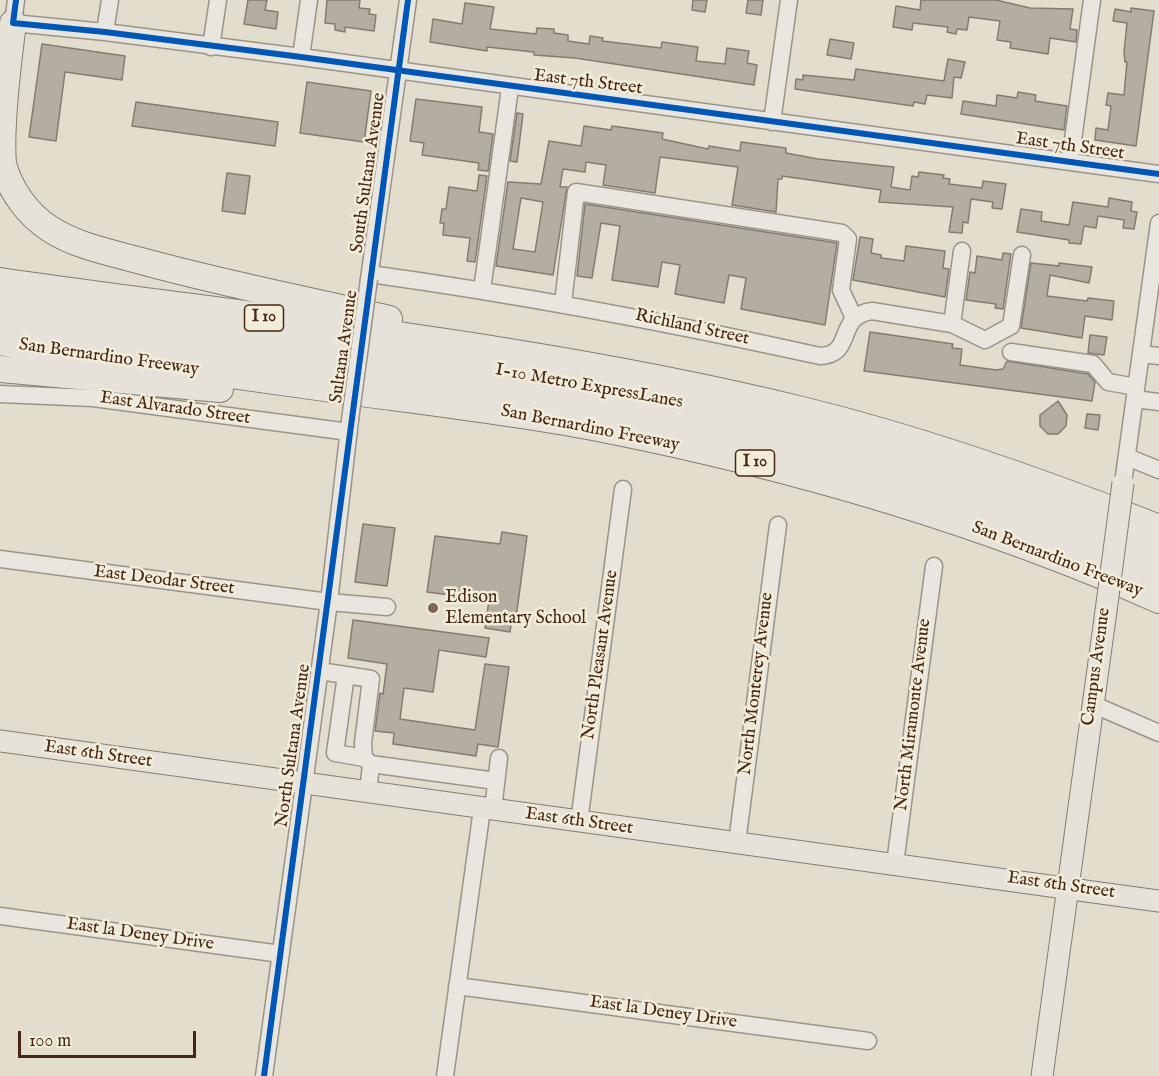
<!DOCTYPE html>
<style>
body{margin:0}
#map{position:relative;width:1159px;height:1076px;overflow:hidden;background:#e3ddce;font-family:"IM FELL English",serif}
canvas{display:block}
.scale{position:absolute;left:18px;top:1031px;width:178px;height:27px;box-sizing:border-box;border:3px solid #472612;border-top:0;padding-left:8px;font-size:18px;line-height:21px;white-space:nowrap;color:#472612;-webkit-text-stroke:4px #f2ecda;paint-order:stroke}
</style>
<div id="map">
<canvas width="1159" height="1076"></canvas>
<div class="scale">100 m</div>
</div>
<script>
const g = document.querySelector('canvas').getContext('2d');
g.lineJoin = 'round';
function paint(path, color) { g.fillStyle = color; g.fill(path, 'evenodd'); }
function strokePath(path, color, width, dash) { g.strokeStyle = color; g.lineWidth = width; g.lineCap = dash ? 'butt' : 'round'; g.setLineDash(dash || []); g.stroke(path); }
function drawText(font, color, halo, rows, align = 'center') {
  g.font = font + ' "IM FELL English",serif'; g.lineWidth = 5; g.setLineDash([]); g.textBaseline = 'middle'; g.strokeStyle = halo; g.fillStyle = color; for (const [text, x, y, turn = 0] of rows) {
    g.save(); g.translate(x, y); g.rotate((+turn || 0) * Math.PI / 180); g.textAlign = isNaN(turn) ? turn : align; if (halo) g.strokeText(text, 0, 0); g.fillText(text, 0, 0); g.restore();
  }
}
const building = new Path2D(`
 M248,0H267L265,10L278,12L276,29L244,24Z
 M327,0H360L359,8L370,9L369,14L376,15L374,31L345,27V32L335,30V24L325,23Z
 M693,0H707L705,12L692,10Z
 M748,0H763L761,15L746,13Z
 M921,0H996L1030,8L1073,9L1070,29L1077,30L1076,42L1050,38L1048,54L1010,48L1011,42L997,40L1000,21L969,17L967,30L957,29L956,34L947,32L948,27L913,23L912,30L893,27L896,6L920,10Z
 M465,3L494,7L490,29L536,34L537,28L554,29V33L568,35V41L589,44L590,36L603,38L602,41L661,48L662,42L698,47L696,61L725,64L727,48L749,51L747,63L757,65L754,85L575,58L534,55V52L487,47V51L430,42L433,19L462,24Z
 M1131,8L1154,11L1136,146L1095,140L1096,128L1108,130L1111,106L1106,105L1108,93L1124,95L1127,62H1125L1124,52L1127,23L1113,21L1115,9L1131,12Z
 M830,39L854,43L851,59L827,55Z
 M42,44L125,56L122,80L65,72L56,141L29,137Z
 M948,59L965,62L961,78L954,77L952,98L927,95L925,104L914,102L913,106L795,89L796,79L803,80V75L854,80L856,69L944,81Z
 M307,82L371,91L364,142L300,133Z
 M1018,92L1036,95L1035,101L1067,106L1064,130L961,114L963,101L996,106L997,95L1017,98Z
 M416,99L482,107L479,132L493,134L488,171L478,170L479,163L422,155L424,143L410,141Z
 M136,102L278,122L275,146L132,126Z
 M517,113L523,114L517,162L510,161Z
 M584,126L611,130L612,126L663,133L662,139L708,149L709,146L740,151L741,142L786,148V153L818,159L894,167L891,187L910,190L912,176L918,177L919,172L944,175L943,178L950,179L949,184L982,188L983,181L1006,184L1002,209L992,208L993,202L971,199L968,223L963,222L962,233L949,232L953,207L879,202L881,190L782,176V179H778L776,212L732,205L738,167L660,157L655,193L603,185L606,165L586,162L585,172L563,169L560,187H567L553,275L496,266L508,182L541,184L549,141L581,146ZM521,198L543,202L535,252L513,249Z
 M227,173L250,176L245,214L222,211Z
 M479,175L487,176L475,262L467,261L470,238L443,235L444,223H440L442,209H446L449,187L477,191Z
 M1109,198L1132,202L1131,211L1137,212L1134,229L1123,228L1124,220L1098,216L1096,228L1084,226L1081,244L1069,243V240L1017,232L1021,209L1042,212L1041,221L1069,225L1073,202L1108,207Z
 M585,204L837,243L825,325L741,309L746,278L729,275L724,303L675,294L680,265L662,262L658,287L612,280L620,226L601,223L592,278L577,276Z
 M860,237L873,239L871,253L881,255V258L904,261L906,246L945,251L943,268L949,269L945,297L853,280Z
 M1003,253L1011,254L1003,309L995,308L996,304L966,300L970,272L975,273L977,256L1002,260Z
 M1031,263L1059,266V263L1092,267L1089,283L1050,275L1047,296L1087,301L1088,298L1114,301L1112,320L1085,316L1082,338L1021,328Z
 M870,332L953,344L952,348L962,349L960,365L996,370L1003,369L1007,361L1088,374L1095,382L1092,401L864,371Z
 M1090,335L1107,337L1104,355L1088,353Z
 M1058,401L1067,415L1066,426L1058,434H1048L1040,426V415Z
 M1087,414L1100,415L1098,430L1085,428Z
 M363,524L395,528L387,586L355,582Z
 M502,532L527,536L516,618L512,617L510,632L485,628L489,600L427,592L435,536L500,544Z
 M353,620L489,638L486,657L439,650L433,692L404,688L400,719L475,730L485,664L509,667L498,747L478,744L476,756L393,744L394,733L375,731L380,693L383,694L387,664L348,658Z`);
const minor = new Path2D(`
 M16,0L13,23L105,32L301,57L1159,174
 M105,32L110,0
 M211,47L218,0
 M301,57L309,0
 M772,122L789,0
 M1070,162L1092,0
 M370,274C522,295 670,323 820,356C855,355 835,316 872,311L952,324L985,340L1011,326L1022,255
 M369,279L408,0
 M482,290L510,88
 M563,303L576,192L842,233L848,239L841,290L854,318
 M952,324L962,251
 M1011,352L1093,364L1108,382L1136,387
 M1141,354L1159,356
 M0,394L93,398L349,432
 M1135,399L1159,402
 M1127,457L1159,470
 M1123,483L1159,223
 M0,559L329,602L387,607
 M319,671L346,675L335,753L364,758L371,764L368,793
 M346,675L371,679L363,743L364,758
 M1092,704L1159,733
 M371,764L496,781
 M493,810L499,758
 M579,822L623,489
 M737,843L778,525
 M895,864L934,566
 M0,916L281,954
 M457,986L868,1041
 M264,1076L329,602L350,420
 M445,1076L482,809`);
const major = new Path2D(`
 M0,741L1159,901
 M1042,1076L1106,611`);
const highway = new Path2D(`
 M13,23C8,61 0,129 3,164C10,190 27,214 50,229C78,247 113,253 145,262C225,284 308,300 389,319
 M0,281C266,319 541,346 802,410C924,440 1043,482 1159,528
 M0,301C130,319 261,337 391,355C482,368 573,381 663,399C834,434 998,488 1159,554
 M0,323C123,340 245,356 368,374C437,383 506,391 575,404C776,441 970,501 1159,578
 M0,342C111,358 221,374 332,389C419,401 507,411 593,427C787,465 978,520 1159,600
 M0,369L220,389`);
const minorBridge = new Path2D(`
 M350,420L369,279`);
const majorBridge = new Path2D(`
 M1106,611L1123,483`);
const cycleway = new Path2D(`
 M16,0L13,23L105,32L301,57L1159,174
 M264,1076L408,0`);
const markers = [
 [433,608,6,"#7e6654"]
];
const shields = [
 [264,318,39],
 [755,463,39]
];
const shieldNames = [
 ["I 10",264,318],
 ["I 10",755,463]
];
const streetNames = [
 ["East 7th Street",588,83,7],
 ["East 7th Street",1070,147,8],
 ["South Sultana Avenue",369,173,-82],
 ["Richland Street",692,328,12],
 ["Sultana Avenue",345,347,-82],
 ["San Bernardino Freeway",109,358,8],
 ["I-10 Metro ExpressLanes",589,387,10],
 ["East Alvarado Street",175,409,8],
 ["San Bernardino Freeway",590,429,11],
 ["San Bernardino Freeway",1057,560,21],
 ["East Deodar Street",164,581,7],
 ["North Pleasant Avenue",601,655,-82],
 ["Campus Avenue",1097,667,-82],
 ["North Monterey Avenue",757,684,-83],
 ["North Miramonte Avenue",914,715,-83],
 ["North Sultana Avenue",294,746,-82],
 ["East 6th Street",98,755,8],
 ["East 6th Street",579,822,8],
 ["East 6th Street",1061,886,8],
 ["East la Deney Drive",140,935,8],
 ["East la Deney Drive",663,1013,8]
];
const poiNames = [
 ["Edison",445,598],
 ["Elementary School",445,619]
];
paint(building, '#b4ada2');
strokePath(building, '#847b70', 1.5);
strokePath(minor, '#9b9388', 19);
strokePath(major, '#847b70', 23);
strokePath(highway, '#847b70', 28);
strokePath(minor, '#e9e6df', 16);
strokePath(major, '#e6e2d9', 21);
strokePath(highway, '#e6e2d9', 26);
strokePath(minorBridge, '#9b9388', 19, []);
strokePath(majorBridge, '#847b70', 23, []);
strokePath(minorBridge, '#e9e6df', 16);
strokePath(majorBridge, '#e6e2d9', 21);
strokePath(cycleway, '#0057b8', 6);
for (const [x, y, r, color] of markers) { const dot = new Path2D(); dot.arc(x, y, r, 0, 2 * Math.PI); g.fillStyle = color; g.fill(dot); strokePath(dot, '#f2ecda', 2); }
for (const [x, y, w] of shields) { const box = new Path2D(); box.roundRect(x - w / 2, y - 13, w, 26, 4.5); g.fillStyle = '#f2ecda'; g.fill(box); strokePath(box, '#472612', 1.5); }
drawText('bold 16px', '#472612', null, shieldNames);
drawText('18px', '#472612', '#f2ecda', streetNames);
drawText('18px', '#472612', '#f2ecda', poiNames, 'left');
</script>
